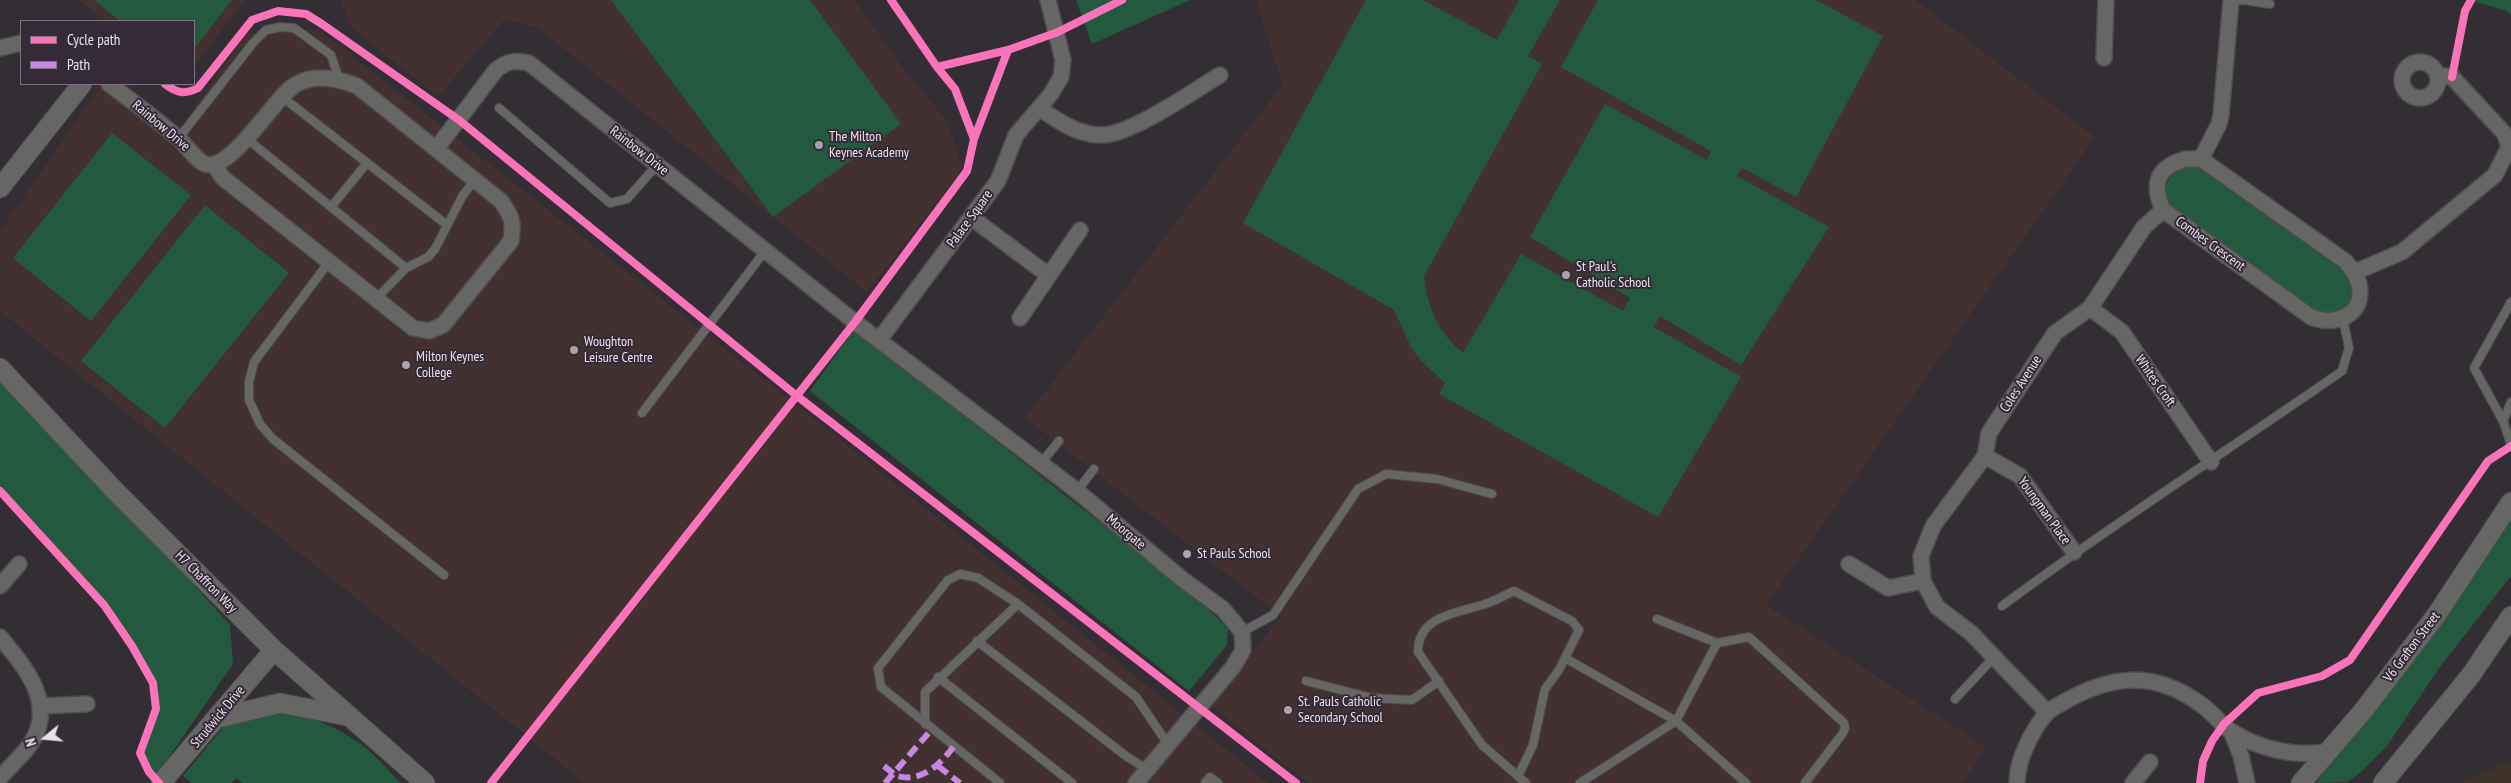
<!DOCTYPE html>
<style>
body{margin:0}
#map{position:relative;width:2511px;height:783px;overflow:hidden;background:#332e34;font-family:"PT Sans Narrow",sans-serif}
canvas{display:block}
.legend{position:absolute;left:20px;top:20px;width:175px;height:65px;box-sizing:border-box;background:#352a38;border:1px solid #7d7480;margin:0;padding:6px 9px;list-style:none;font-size:15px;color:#e9e2eb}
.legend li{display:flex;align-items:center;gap:10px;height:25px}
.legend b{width:25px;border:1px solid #7d7480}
.north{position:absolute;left:20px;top:713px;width:50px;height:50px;-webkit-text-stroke:4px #352a38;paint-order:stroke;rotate:253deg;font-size:14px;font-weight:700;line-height:20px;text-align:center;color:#e9e2eb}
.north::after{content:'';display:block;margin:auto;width:18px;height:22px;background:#e9e2eb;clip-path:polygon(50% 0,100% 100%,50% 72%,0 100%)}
</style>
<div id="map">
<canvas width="2511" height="783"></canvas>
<ul class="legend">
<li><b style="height:6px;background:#fb73b8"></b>Cycle path</li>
<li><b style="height:6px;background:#c787e3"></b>Path</li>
</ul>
<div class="north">N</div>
</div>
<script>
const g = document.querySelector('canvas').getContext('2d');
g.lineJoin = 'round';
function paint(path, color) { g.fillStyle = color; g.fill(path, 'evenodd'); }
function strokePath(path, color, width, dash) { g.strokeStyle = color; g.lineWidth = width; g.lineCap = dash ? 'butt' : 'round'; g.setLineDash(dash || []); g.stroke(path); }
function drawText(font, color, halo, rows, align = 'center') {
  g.font = font + ' "PT Sans Narrow",sans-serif'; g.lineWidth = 4; g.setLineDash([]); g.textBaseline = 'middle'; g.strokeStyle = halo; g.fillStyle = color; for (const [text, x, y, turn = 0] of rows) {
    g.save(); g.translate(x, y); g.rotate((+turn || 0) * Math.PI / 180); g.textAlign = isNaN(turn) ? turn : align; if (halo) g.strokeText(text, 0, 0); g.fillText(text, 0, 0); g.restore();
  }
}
const industrial = new Path2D(`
 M2511,761V783H2463L2466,780Z`);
const education = new Path2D(`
 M78,0H245L194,67V21H106Z
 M340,0H855L895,58L947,121L963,168L867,292L537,27L504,20L438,97L351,27Z
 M1256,0H1915L2095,137L1766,605L1986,747L1963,783H1308L1211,706L1281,616L1025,418L1282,85Z
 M319,30L814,419L1268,783H585L0,311V231L102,84L176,134L246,34Z`);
const green = new Path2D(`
 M94,0H232L194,49V21H120Z
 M611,0H810L901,124L773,217Z
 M1076,0H1190L1092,44Z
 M1366,0H1423L1497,40L1519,0H1560L1528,56L1542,64L1424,276C1427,306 1438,333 1463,353L1521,254L1623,311L1630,298L1530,237L1605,104L1707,160L1711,151L1561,67L1598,0H1816L1883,36L1796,197L1742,168L1737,176L1829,227L1741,365L1660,316L1654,327L1741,377L1658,517L1439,394L1445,383L1421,361L1411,347L1394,310L1243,223Z
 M2469,0H2511V15L2507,11Z
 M112,133L191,195L91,321L13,258Z
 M2189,166L2199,168L2341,269C2362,292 2348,322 2317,311L2175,210C2157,192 2167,172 2189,166Z
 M205,205L289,273L165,428L81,361Z
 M854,330L1199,600L1228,629L1227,645L1189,691L810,391Z
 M0,371L230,625L233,664L153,780L140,753L156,709L153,683L132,646L104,605L0,491Z
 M2511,512V576L2439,668L2387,746L2360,773L2347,782L2316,783Z
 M273,708C305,715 335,725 362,745C376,755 388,771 401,783H243L236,778L231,783H192L183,776L226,724Z`);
const service = new Path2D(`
 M2231,1L2244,0L2270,4
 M281,96L447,225
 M499,108L610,203L627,199L657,165
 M246,138L406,268
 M178,139L253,43L266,30L280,27L294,28L331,55L339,79
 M331,207L367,163
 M329,262L254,362L249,382V400L260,424L273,439L444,575
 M375,300L406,268L428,257L435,249L463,195L475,180
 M2511,402L2503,421L2511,444
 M642,413L765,251
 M2503,421L2474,368L2511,302
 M1041,463L1059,441
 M1077,491L1094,469
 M2002,606C2112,524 2229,450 2342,371L2349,348L2343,319
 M1657,619L1717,643L1749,637L1844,723L1845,728L1843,733L1805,783
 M1242,632L1273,615L1358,489L1386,474L1437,479L1492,494
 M977,641L1126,756L1148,770
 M1565,658L1676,721L1746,783
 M938,677L1072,783
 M1306,681L1372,698L1412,700L1439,681
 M1955,699L1995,656
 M925,724V692L1018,604
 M1518,776L1533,745L1545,689L1559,670L1579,630L1572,621L1514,591C1505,595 1495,601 1485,604C1458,613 1418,615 1418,652L1482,745L1526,783
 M1000,783L881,687L878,668L948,580L960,574L978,578L1018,604L1136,697L1169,746
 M1205,783L1210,777L1218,783
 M1580,783L1676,721L1717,643`);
const minor = new Path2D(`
 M0,48L21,43
 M2104,58L2106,0
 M2402 80a18 18 0 1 1 36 0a18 18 0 1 1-36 0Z
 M109,84C132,101 156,119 178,138C186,145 193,157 203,163C229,177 273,98 295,85C314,73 337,78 357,86L501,201C512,217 514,221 511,241L443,325L429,331L413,328L223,178L214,165
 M1039,108C1058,121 1078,135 1101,135C1129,136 1194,91 1220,75
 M436,149L496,70C507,61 516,60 529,63L855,322L1077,491L1182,579L1223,609L1242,632L1243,650L1233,667L1136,783
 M2186,159H2201L2345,261C2351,268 2357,275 2359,284C2366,315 2335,327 2311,317L2163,210C2151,183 2157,167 2186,159Z
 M2201,159L2219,124L2221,115L2231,0
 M972,218L1048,275
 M2355,272L2402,252L2495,175L2509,147L2505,134L2452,77L2437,75
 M2090,308L2122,332L2211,462
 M1020,318L1080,230
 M879,340L998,181L1016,135L1051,94L1061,77L1063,60L1048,0
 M1985,456L2020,476L2074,552
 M1849,564L1888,588L1923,581
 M0,586L19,564
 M0,637C24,666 55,701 33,740C25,754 10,766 0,778
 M41,706L87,704
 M2047,712L1971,633L1937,607L1923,581L1921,556L1933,526L1985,456L1989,433L2055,333L2090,308L2144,227L2163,210
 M2231,731L2241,756L2247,783
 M2017,783C2017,760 2031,732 2046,714C2050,709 2057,706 2062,703C2112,674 2155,670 2203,706C2213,713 2221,725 2231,731C2259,749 2294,757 2326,752
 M2133,783L2150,762`);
const tertiary = new Path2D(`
 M0,188L82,84
 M0,368L117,493L274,650L425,783
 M218,718L280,703L347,716
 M161,783L274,650
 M2301,783L2363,711L2435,617L2511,502
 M2383,783L2471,675L2511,616`);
const quiet = new Path2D(`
 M884,766C888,769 893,774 897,776C921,783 941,764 954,746
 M938,766L960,783
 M885,783L932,729`);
const cycleway = new Path2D(`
 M891,0L937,67L1008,50L1058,32L1122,0
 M2452,77L2465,11L2471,0
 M165,84C177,93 184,95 198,88L252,20L278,11L306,14L322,24L459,120L797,396L1296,783
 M974,139L1008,50
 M0,491L104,605L132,646L153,683L156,709L140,753L149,772L159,783
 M491,783L855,322L967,171L974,139L955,89L937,67
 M2200,783L2203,761L2212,741L2224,724L2258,693L2322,676L2350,660L2488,461L2511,446`);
const markers = [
 [819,145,5,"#a9a3ab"],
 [1566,275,5,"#a9a3ab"],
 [574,350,5,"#a9a3ab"],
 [406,365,5,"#a9a3ab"],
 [1187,554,5,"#a9a3ab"],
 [1288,710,5,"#a9a3ab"]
];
const streetNames = [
 ["Rainbow Drive",161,126,40],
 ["Rainbow Drive",639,151,38],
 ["Palace Square",970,219,-54],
 ["Combes Crescent",2210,244,36],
 ["Whites Croft",2155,381,55],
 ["Coles Avenue",2021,384,-57],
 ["Youngman Place",2044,511,54],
 ["Moorgate",1126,532,40],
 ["H7 Chaffron Way",206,582,45],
 ["V6 Grafton Street",2412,647,-53],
 ["Strudwick Drive",218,717,-50]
];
const poiNames = [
 ["The Milton",829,137],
 ["Keynes Academy",829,153],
 ["St Paul's",1576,267],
 ["Catholic School",1576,283],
 ["Woughton",584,342],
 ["Leisure Centre",584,358],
 ["Milton Keynes",416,357],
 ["College",416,373],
 ["St Pauls School",1197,554],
 ["St. Pauls Catholic",1298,702],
 ["Secondary School",1298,718]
];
paint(industrial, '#3f3328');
paint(education, '#433031');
paint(green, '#235a3f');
strokePath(service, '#4f4c50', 10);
strokePath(minor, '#4f4c50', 18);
strokePath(tertiary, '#4f4c50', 21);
strokePath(service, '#666665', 8);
strokePath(minor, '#666665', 15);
strokePath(tertiary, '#666665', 19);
strokePath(quiet, '#c787e3', 6, [12, 6]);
strokePath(cycleway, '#fb73b8', 8);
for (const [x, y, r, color] of markers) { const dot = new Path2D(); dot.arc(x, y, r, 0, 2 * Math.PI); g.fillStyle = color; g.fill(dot); strokePath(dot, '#352a38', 2); }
drawText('14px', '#e9e2eb', '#352a38', streetNames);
drawText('14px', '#e9e2eb', '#352a38', poiNames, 'left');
</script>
